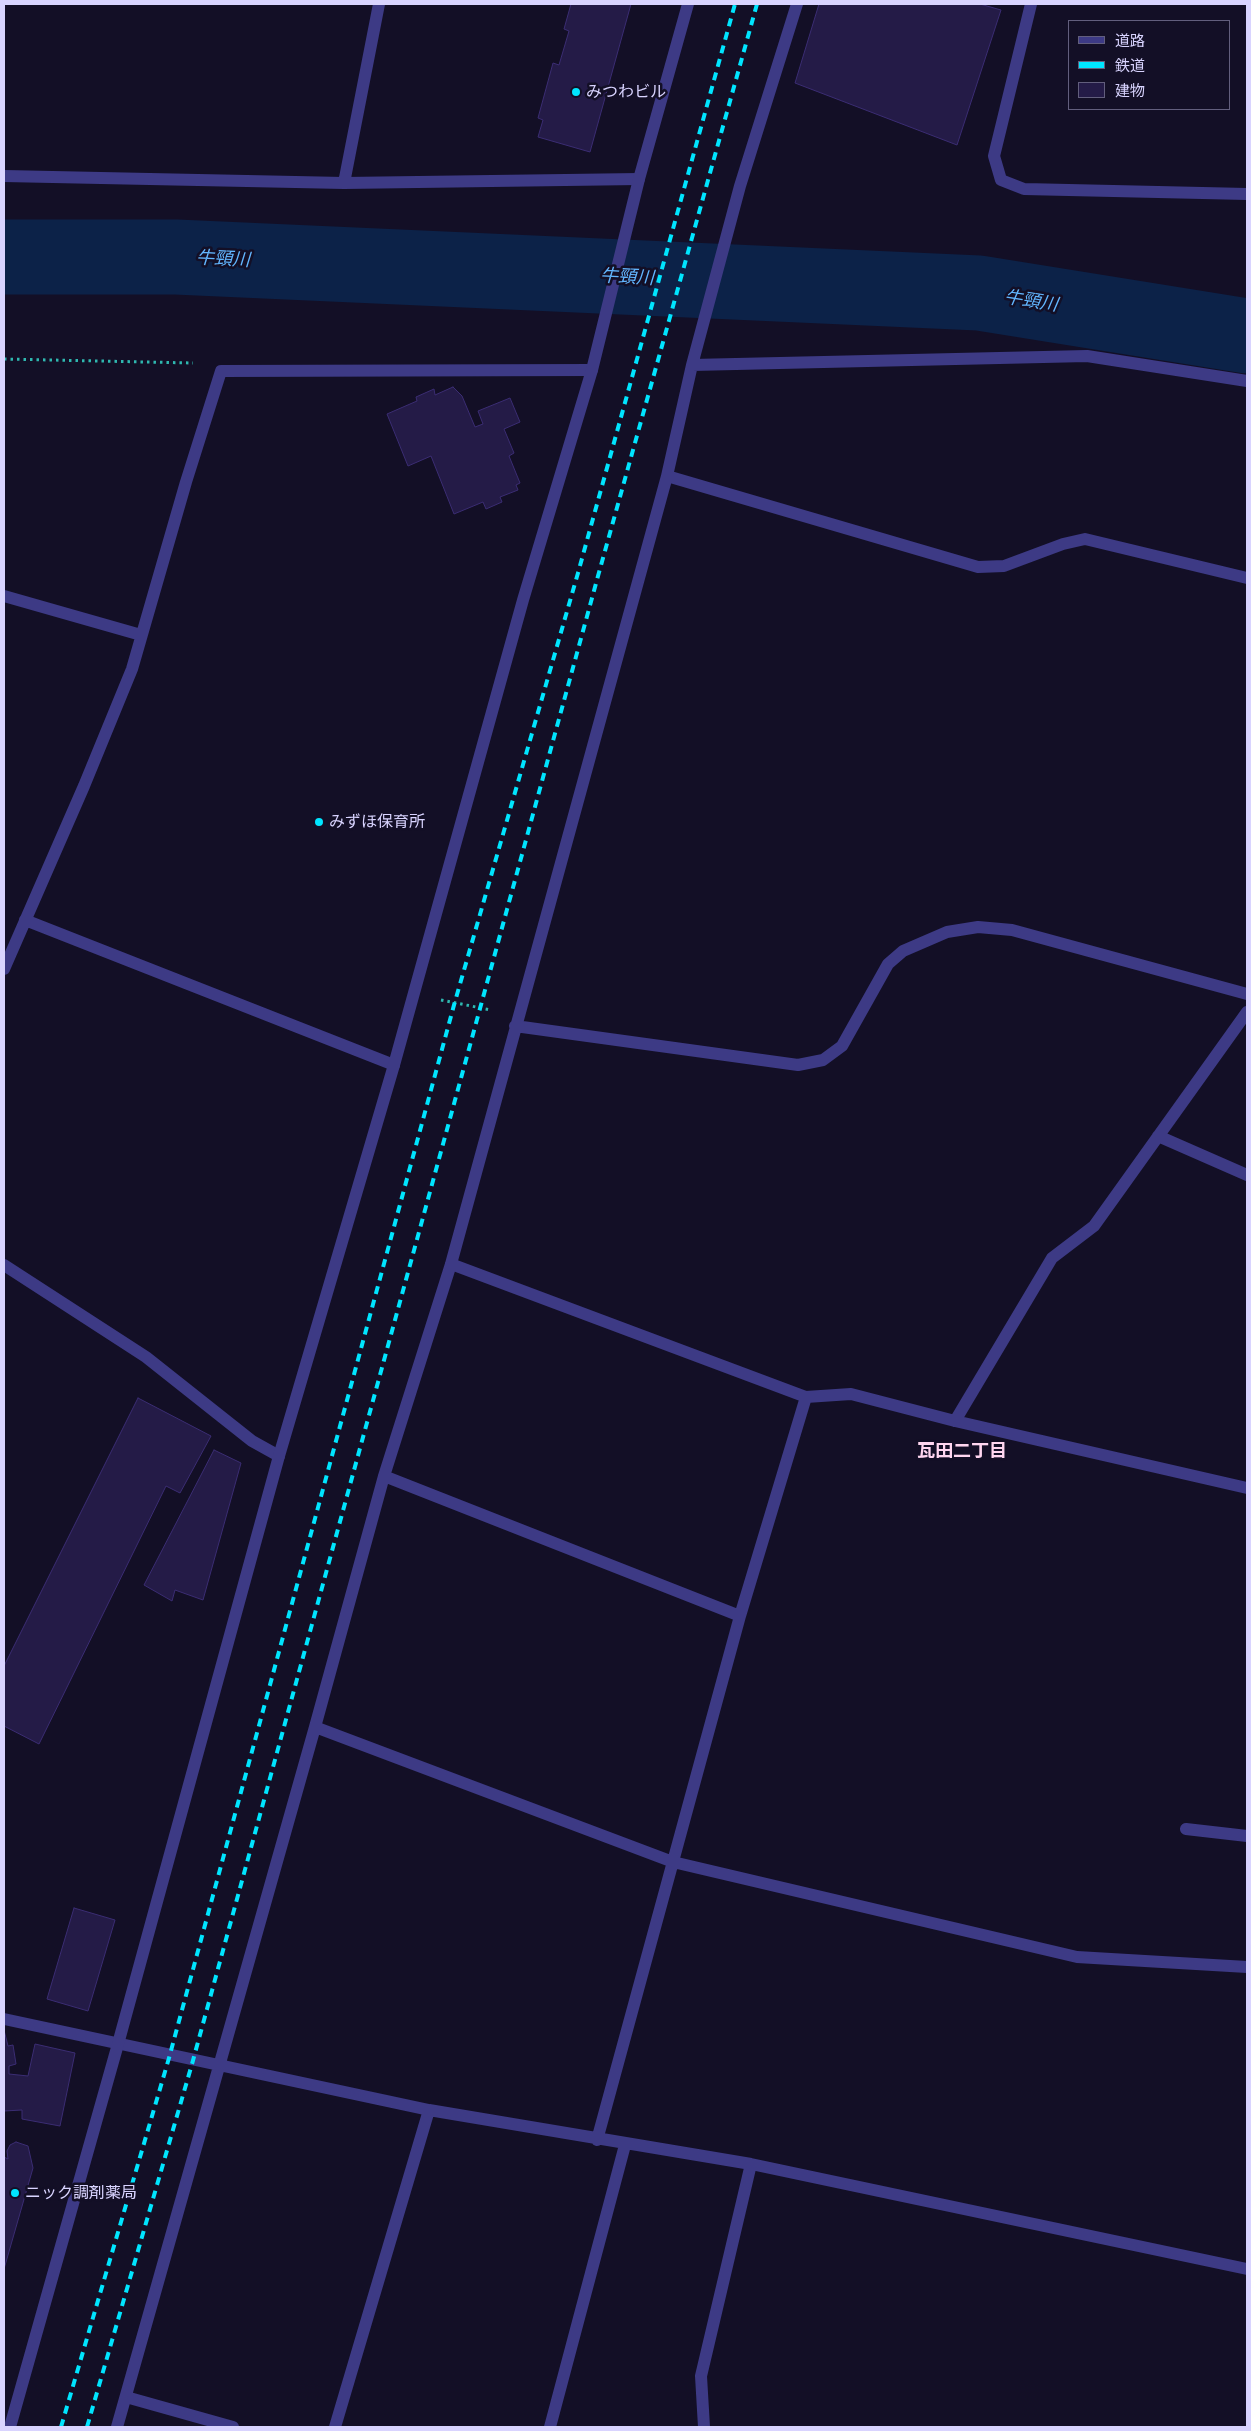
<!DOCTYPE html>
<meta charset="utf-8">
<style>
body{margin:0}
#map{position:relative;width:1251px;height:2431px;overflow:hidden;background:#130f26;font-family:"Public Sans","Noto Sans JP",sans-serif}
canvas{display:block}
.frame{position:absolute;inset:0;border:5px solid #d9d4ff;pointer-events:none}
.legend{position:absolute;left:1068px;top:20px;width:162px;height:90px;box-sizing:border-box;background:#130f26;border:1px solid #625e7d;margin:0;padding:6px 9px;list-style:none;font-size:15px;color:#d9d4ff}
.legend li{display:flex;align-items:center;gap:10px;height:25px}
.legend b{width:25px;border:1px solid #625e7d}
</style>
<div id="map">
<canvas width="1251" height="2431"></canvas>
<div class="frame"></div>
<ul class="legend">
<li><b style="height:6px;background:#3d3a85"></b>道路</li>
<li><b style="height:6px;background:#00e5ff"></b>鉄道</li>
<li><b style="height:14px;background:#241b47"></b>建物</li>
</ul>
</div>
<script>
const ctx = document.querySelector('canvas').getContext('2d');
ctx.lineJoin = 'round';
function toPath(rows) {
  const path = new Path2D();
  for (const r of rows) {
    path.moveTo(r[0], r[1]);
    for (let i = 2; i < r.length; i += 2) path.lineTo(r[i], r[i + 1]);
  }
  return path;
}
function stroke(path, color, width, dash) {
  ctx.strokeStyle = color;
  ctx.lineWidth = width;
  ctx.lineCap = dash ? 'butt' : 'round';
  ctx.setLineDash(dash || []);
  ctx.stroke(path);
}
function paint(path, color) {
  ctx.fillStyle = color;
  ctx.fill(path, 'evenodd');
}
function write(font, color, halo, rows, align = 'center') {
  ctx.font = font + ' "Public Sans","Noto Sans JP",sans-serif';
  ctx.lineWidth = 5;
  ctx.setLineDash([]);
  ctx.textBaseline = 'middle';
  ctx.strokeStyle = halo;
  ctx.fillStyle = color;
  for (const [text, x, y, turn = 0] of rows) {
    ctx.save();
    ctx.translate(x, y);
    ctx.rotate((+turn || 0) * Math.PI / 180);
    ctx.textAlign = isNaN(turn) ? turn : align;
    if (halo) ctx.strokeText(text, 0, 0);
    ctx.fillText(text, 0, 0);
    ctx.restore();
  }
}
stroke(toPath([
 [4,257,176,257,979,293,1247,336]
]), '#0c2248', 75);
const building = toPath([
 [571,4,631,4,590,152,538,137,543,120,538,118,553,63,559,65,569,31,564,29,571,4],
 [819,4,980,4,1001,10,957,145,795,83,819,4],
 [453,387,462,396,475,427,483,424,478,411,510,398,520,422,504,429,514,453,509,456,520,483,516,485,518,490,500,497,502,502,486,509,483,502,454,514,431,456,408,466,387,414,417,401,416,397,434,389,435,395,453,387],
 [138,1398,211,1436,180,1493,166,1486,39,1744,4,1726,4,1666,138,1398],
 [214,1450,241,1463,203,1600,175,1590,172,1601,144,1585,214,1450],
 [74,1908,115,1920,88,2011,47,1999,74,1908],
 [4,2030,8,2046,13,2045,16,2064,9,2066,9,2074,28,2076,35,2044,75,2053,60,2126,22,2119,22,2110,4,2111,4,2030],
 [16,2142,28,2146,33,2168,4,2269,4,2157,8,2159,7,2151,10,2145,16,2142]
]);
paint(building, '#241b47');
stroke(building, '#3b2d73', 1);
stroke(toPath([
 [4,359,193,363],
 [441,1000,491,1010]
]), '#2fb8b0', 3, [2.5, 4]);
stroke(toPath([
 [1031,4,994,156,1001,180,1024,189,1247,194],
 [4,176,344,183,639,179],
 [344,183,379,4],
 [692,365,1087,356,1247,381],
 [667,476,978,567,1004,566,1063,544,1085,539,1247,578],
 [4,596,141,635],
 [25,920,394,1065],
 [4,969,84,786,132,669,186,482,221,371,592,370],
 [515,1026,798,1065,823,1060,842,1046,888,964,903,951,947,932,978,927,1012,930,1247,994],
 [1158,1136,1247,1175],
 [451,1264,806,1397,851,1394,955,1421,1247,1488],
 [4,1265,146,1357,252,1441,279,1456],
 [955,1421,1052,1258,1094,1226,1247,1012],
 [384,1476,740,1616],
 [315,1727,673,1862,1077,1957,1247,1967],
 [1186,1829,1247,1836],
 [4,2019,429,2110,751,2164,1247,2269],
 [597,2140,740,1616,806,1397],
 [126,2397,233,2427],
 [117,2427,315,1727,384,1476,451,1264,667,476,692,365,740,186,797,4],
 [335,2427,429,2110],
 [550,2427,625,2145],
 [704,2427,701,2376,751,2164]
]), '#3d3a85', 12);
stroke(toPath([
 [10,2427,118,2044,279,1456,394,1065,523,600,592,370,639,179,688,4]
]), '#3d3a85', 12);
stroke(toPath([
 [61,2427,169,2058,454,1005,578,573,735,4],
 [87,2427,192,2064,598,576,757,4]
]), '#00e5ff', 4, [8, 6]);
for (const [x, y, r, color] of [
 [576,92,5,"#00e5ff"],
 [319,822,5,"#00e5ff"],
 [15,2193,5,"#00e5ff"]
]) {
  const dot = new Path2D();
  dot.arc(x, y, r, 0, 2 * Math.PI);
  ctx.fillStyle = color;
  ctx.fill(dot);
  stroke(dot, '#130f26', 2);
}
write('16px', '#d9d4ff', '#130f26', [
 ["みつわビル",586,92],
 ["みずほ保育所",329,822],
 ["ニック調剤薬局",25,2193]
], 'left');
write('italic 18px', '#62b6ff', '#130f26', [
 ["牛頸川",223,259,3],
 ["牛頸川",627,277,3],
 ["牛頸川",1031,301,9]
]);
write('bold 18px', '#ffd6f0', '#130f26', [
 ["瓦田二丁目",962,1451]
]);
</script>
